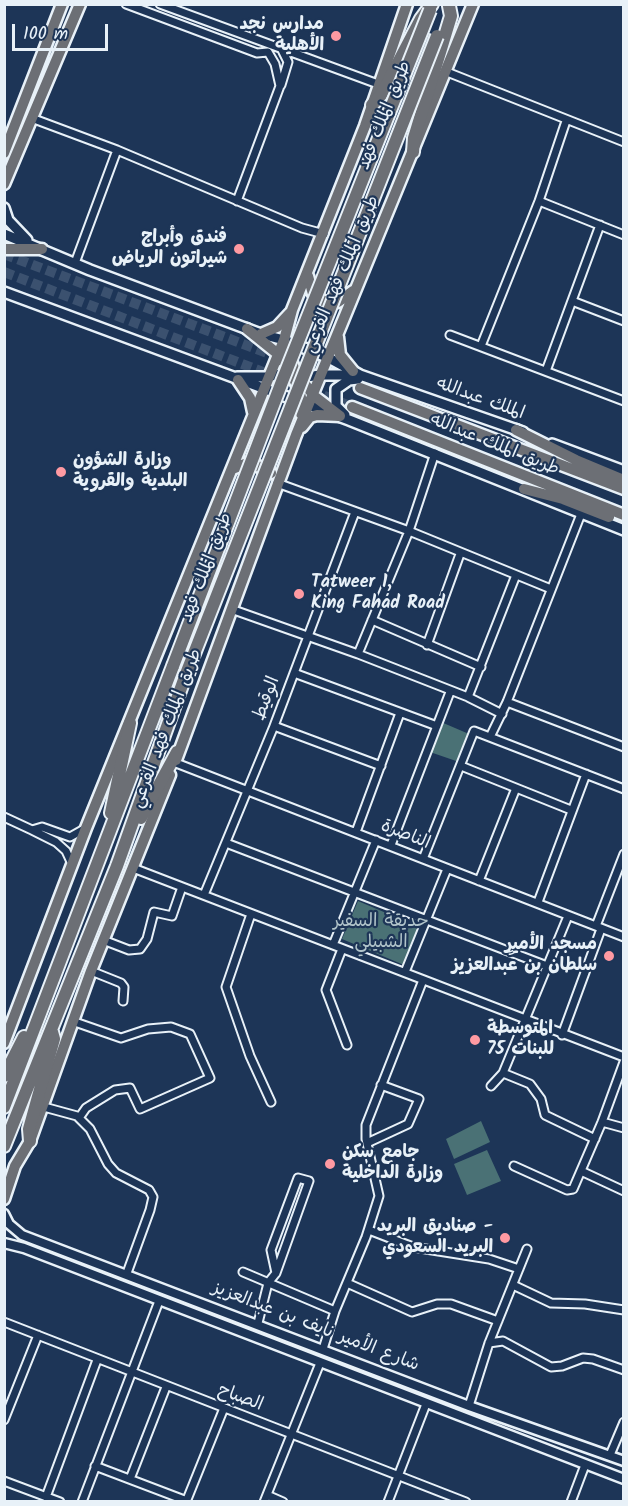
<!DOCTYPE html>
<meta charset="utf-8">
<style>
body{margin:0}
#map{position:relative;width:628px;height:1506px;overflow:hidden;background:#1d3557;font-family:Kalam,sans-serif}
canvas{display:block}
.frame{position:absolute;inset:0;border:6px solid #e8f1f8;pointer-events:none}
.scale{position:absolute;left:12px;top:24px;width:96px;height:27px;box-sizing:border-box;border:3px solid #e8f1f8;border-top:0;padding-left:8px;font-size:18px;line-height:21px;white-space:nowrap;color:#e8f1f8;-webkit-text-stroke:4px #1d3557;paint-order:stroke}
</style>
<div id="map">
<canvas width="628" height="1506"></canvas>
<div class="frame"></div>
<div class="scale">100 m</div>
</div>
<script>
const ctx = document.querySelector('canvas').getContext('2d');
ctx.lineJoin = 'round';
function paint(path, color) {
  ctx.fillStyle = color;
  ctx.fill(path, 'evenodd');
}
function toPath(rows) {
  const path = new Path2D();
  for (const r of rows) {
    path.moveTo(r[0], r[1]);
    for (let i = 2; i < r.length; i += 2) path.lineTo(r[i], r[i + 1]);
  }
  return path;
}
function stroke(path, color, width, dash) {
  ctx.strokeStyle = color;
  ctx.lineWidth = width;
  ctx.lineCap = dash ? 'butt' : 'round';
  ctx.setLineDash(dash || []);
  ctx.stroke(path);
}
function write(font, color, halo, rows, align = 'center') {
  ctx.font = font + ' Kalam,"Playpen Sans Arabic",sans-serif';
  ctx.lineWidth = 4.5;
  ctx.setLineDash([]);
  ctx.textBaseline = 'middle';
  ctx.strokeStyle = halo;
  ctx.fillStyle = color;
  for (const [text, x, y, turn = 0] of rows) {
    ctx.save();
    ctx.translate(x, y);
    ctx.rotate((+turn || 0) * Math.PI / 180);
    ctx.textAlign = isNaN(turn) ? turn : align;
    if (halo) ctx.strokeText(text, 0, 0);
    ctx.fillText(text, 0, 0);
    ctx.restore();
  }
}
paint(toPath([
 [441,722,469,734,459,762,430,752],
 [358,901,419,927,404,965,342,939],
 [481,1121,490,1142,454,1159,446,1139],
 [487,1150,501,1181,467,1195,454,1164]
]), '#4a7175');
stroke(toPath([
 [4,254,360,388],
 [4,272,276,377],
 [310,390,352,407]
]), '#3b516f', 10, [10, 5]);
const minor = toPath([
 [126,4,257,53,268,52,275,64,280,86,237,201],
 [160,4,378,84],
 [447,72,624,142],
 [281,85,288,62,281,48],
 [34,119,117,150,302,228,324,234],
 [539,201,624,235],
 [75,263,117,150],
 [572,301,624,321],
 [450,335,624,401],
 [481,346,539,201,566,121],
 [546,371,600,225],
 [277,483,409,531,551,589],
 [231,609,358,654,468,697,502,714],
 [372,620,481,667],
 [427,645,460,554],
 [358,654,409,531,435,453],
 [294,673,437,726],
 [468,697,516,575],
 [507,702,624,747],
 [274,726,381,766],
 [490,737,507,702,581,514],
 [176,763,624,937],
 [461,766,571,810],
 [4,817,32,830,42,827,70,837,86,828],
 [32,830,56,842,66,851,72,864],
 [356,832,400,713],
 [226,843,547,966],
 [391,845,450,692],
 [423,859,474,731,624,789],
 [133,868,624,1057],
 [479,881,516,788],
 [204,895,274,726,355,512],
 [538,902,586,774],
 [251,914,226,987,250,1056,271,1102],
 [596,926,624,854],
 [103,940,129,950,140,949,147,939,154,912,172,916,182,887],
 [333,945,376,840],
 [342,949,326,990,347,1045],
 [91,971,121,983,124,987,123,1001],
 [405,972,447,869],
 [72,1021,121,1038,148,1029,171,1027,190,1034,210,1078,140,1109,130,1088,115,1090,86,1108,79,1118],
 [562,1035,601,929],
 [503,1073,530,1084,541,1099,545,1115,595,1139],
 [491,1086,503,1073,568,916],
 [44,1107,77,1116,90,1129,108,1164,116,1173,149,1190,153,1197,150,1210,127,1273],
 [602,1122,624,1128],
 [367,1143,408,1124,419,1099,381,1085],
 [514,1166,567,1190,573,1189,602,1122,624,1062],
 [581,1171,624,1191],
 [369,1230,413,1247,489,1259,519,1269],
 [243,1272,335,1311],
 [347,1283,412,1312,437,1304,451,1304,498,1321],
 [513,1285,551,1303,585,1304,624,1310],
 [4,1322,466,1502],
 [258,1323,268,1283,276,1273,309,1181,298,1178,271,1250,276,1273],
 [489,1343,503,1341,551,1367,562,1366,583,1358,593,1359,624,1370],
 [323,1349,335,1311,366,1237,379,1196,366,1139,366,1125,423,980],
 [469,1406,489,1343,527,1249],
 [4,1420,38,1335],
 [610,1455,624,1422],
 [95,1466,187,1501],
 [130,1479,166,1387],
 [4,1481,60,1502],
 [267,1495,283,1502],
 [46,1497,97,1360],
 [82,1502,159,1301],
 [186,1502,224,1408],
 [264,1502,320,1363],
 [388,1502,426,1404],
 [571,1502,585,1465]
]);
const tertiary = toPath([
 [4,1214,9,1224,22,1235,469,1406,624,1461],
 [4,1243,24,1248,624,1479]
]);
const secondary = toPath([
 [4,208,8,220,27,240],
 [4,234,90,270,261,334,284,340,327,357,360,375,523,432],
 [4,292,349,420,624,530],
 [237,377,268,377,288,372],
 [300,378,320,375,358,375],
 [345,415,336,406,336,389,349,380,358,379],
 [552,444,624,471]
]);
const primary = toPath([
 [4,153,62,4],
 [4,184,80,4],
 [4,249,42,249],
 [308,276,313,294,325,302,338,302,353,291],
 [247,329,278,354,289,370,299,389,303,406,301,414],
 [261,334,277,327,290,313],
 [338,337,340,355,353,371],
 [284,340,295,371,314,396,340,416],
 [238,380,250,398,253,412],
 [302,427,310,417,317,415,340,416],
 [232,469,250,462,271,473],
 [176,760,296,435,473,4],
 [4,1043,86,828,284,340,292,310,365,126,407,4],
 [4,1199,15,1166,30,1141,91,971,170,775]
]);
const trunk = toPath([
 [360,388,624,489],
 [352,407,624,515],
 [516,430,576,460,624,480],
 [524,489,563,499,609,517]
]);
const motorway = toPath([
 [372,105,381,95,421,19,432,4],
 [413,152,414,138,451,16,449,6],
 [111,813,130,723],
 [141,818,177,752],
 [4,1076,24,1037],
 [4,1107,173,666],
 [30,1141,29,1129,54,1039,52,1032],
 [4,1146,117,866,186,674]
]);
stroke(minor, '#e8f1f8', 11);
stroke(tertiary, '#e8f1f8', 13);
stroke(secondary, '#e8f1f8', 14);
stroke(primary, '#e8f1f8', 15);
stroke(trunk, '#e8f1f8', 15);
stroke(motorway, '#e8f1f8', 16);
stroke(minor, '#1d3557', 7);
stroke(tertiary, '#1d3557', 8);
stroke(secondary, '#1d3557', 9);
stroke(primary, '#6c6f75', 10);
stroke(trunk, '#6c6f75', 10);
stroke(motorway, '#6c6f75', 12);
const motorwayBridge = toPath([
 [173,666,283,379,430,10],
 [186,674,437,36]
]);
stroke(motorwayBridge, '#e8f1f8', 16, []);
stroke(motorwayBridge, '#6c6f75', 12);
for (const [x, y, r, color] of [
 [336,36,6,"#ff9aa2"],
 [239,249,6,"#ff9aa2"],
 [61,472,6,"#ff9aa2"],
 [299,594,6,"#ff9aa2"],
 [609,956,6,"#ff9aa2"],
 [475,1040,6,"#ff9aa2"],
 [330,1164,6,"#ff9aa2"],
 [505,1238,6,"#ff9aa2"]
]) {
  const dot = new Path2D();
  dot.arc(x, y, r, 0, 2 * Math.PI);
  ctx.fillStyle = color;
  ctx.fill(dot);
  stroke(dot, '#1d3557', 2);
}
write('bold 18px', '#e8f1f8', '#1d3557', [
 ["مدارس نجد",324,26],
 ["الأهلية",324,47],
 ["فندق وأبراج",227,239],
 ["شيراتون الرياض",227,260],
 ["وزارة الشؤون",73,462,"left"],
 ["البلدية والقروية",73,483,"left"],
 ["Tatweer 1,",311,584,"left"],
 ["King Fahad Road",311,605,"left"],
 ["ٍمسجد الأمير",597,946],
 ["سلطان بن عبدالعزيز",597,967],
 ["المتوسطة",487,1030,"left"],
 ["75 للبنات",487,1051,"left"],
 ["جامع سكن",342,1154,"left"],
 ["وزارة الداخلية",342,1175,"left"],
 ["صناديق البريد -",493,1228],
 ["البريد السعودي",493,1249]
], 'right');
write('18px', '#e8f1f8', '#1d3557', [
 ["طريق الملك فهد",386,116,-68],
 ["طريق الملك فهد الفرعي",343,275,-67],
 ["الملك عبدالله",480,400,20],
 ["طريق الملك عبدالله",494,446,22],
 ["طريق الملك فهد",208,568,-69],
 ["الوقيط",268,699,-69],
 ["طريق الملك فهد الفرعي",168,729,-69],
 ["الناصرة",405,836,22],
 ["شارع الأمير نايف بن عبدالعزيز",315,1328,21],
 ["الصباح",240,1399,21]
]);
write('18px', '#b1c4ca', '#1d3557', [
 ["حديقة السفير",381,923],
 ["الشبيلي",381,944]
]);
</script>
